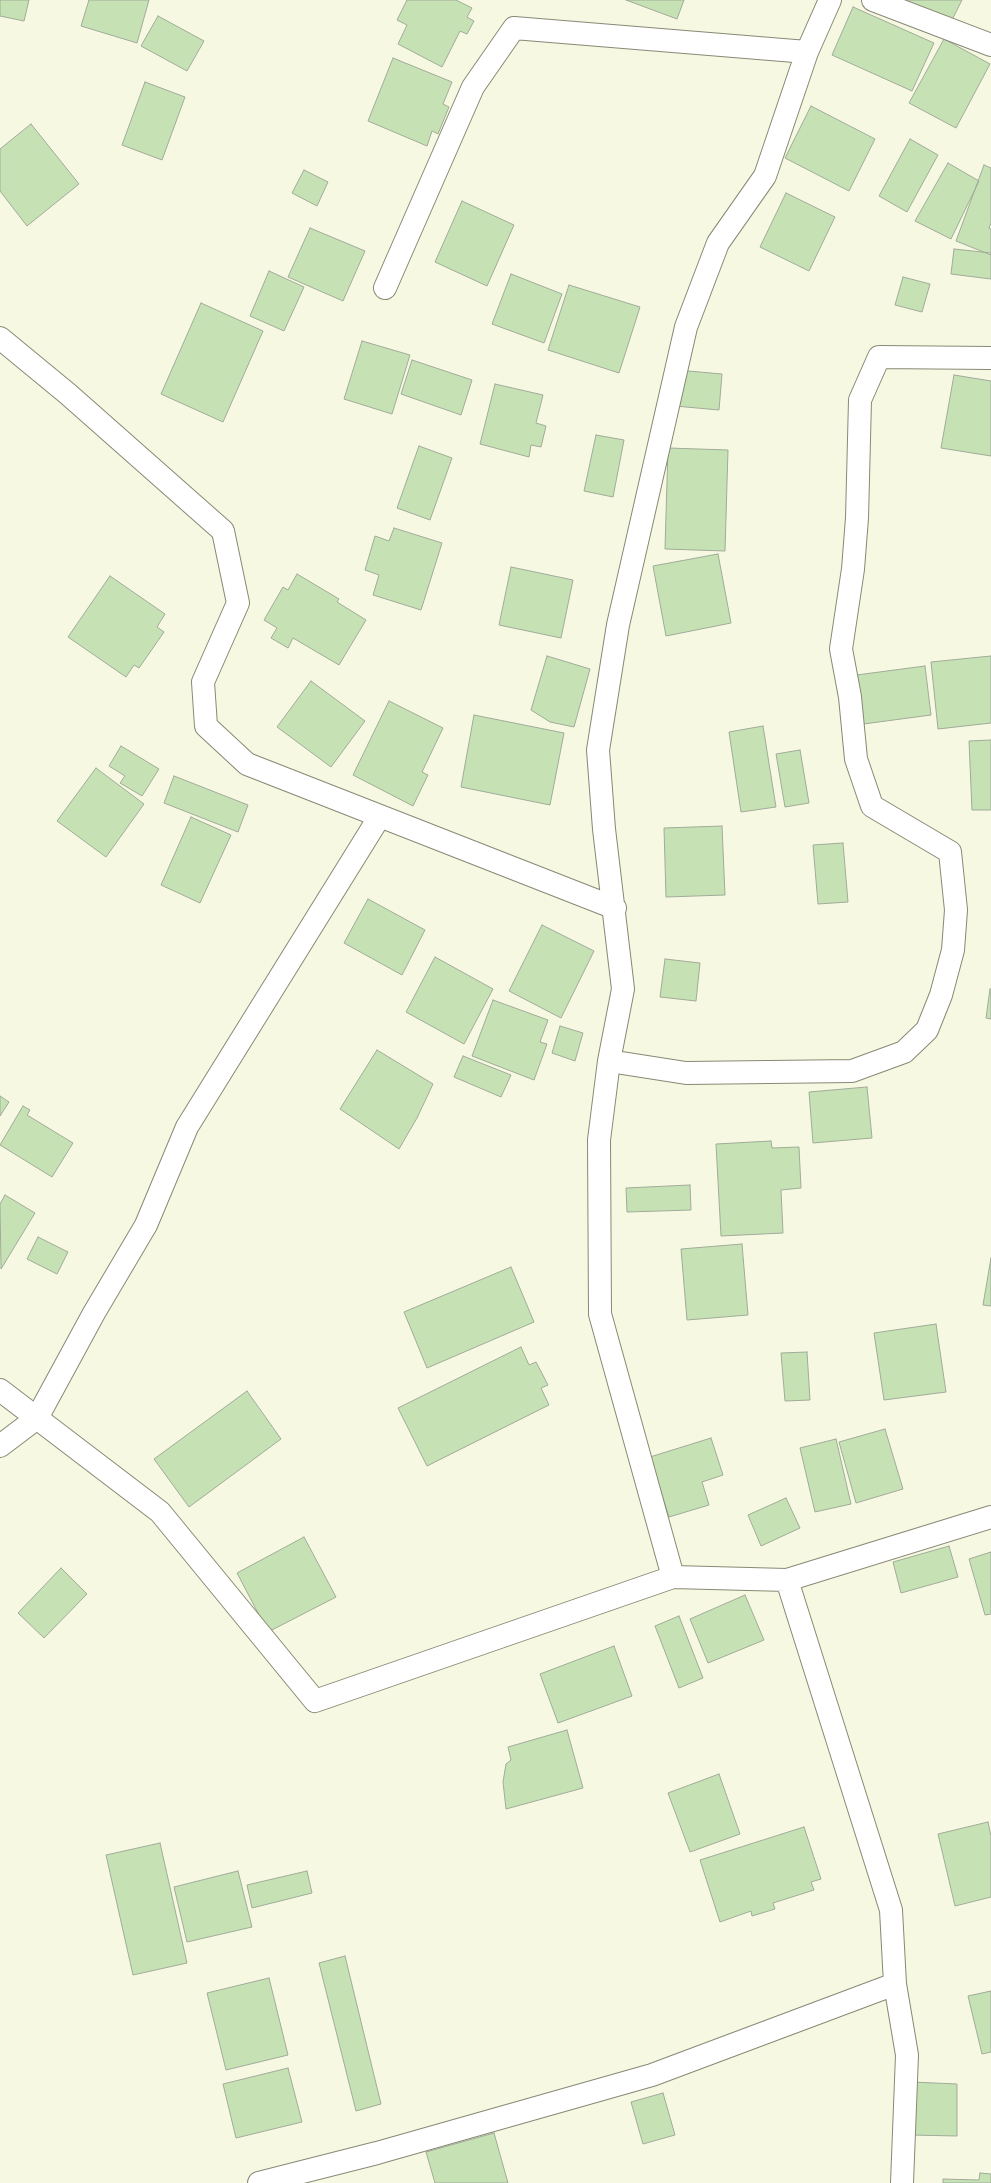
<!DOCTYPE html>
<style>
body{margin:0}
canvas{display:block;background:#f7f8e2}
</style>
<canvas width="991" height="2183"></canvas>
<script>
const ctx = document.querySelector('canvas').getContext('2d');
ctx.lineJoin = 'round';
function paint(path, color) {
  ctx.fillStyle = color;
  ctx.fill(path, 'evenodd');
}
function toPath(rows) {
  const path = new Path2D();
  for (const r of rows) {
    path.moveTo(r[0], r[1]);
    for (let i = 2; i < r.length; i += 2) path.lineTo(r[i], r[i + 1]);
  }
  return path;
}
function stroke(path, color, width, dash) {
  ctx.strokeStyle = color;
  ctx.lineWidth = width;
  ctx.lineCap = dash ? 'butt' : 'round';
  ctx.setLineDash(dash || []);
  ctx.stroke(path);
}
const building = toPath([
 [0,0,29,0,24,21,0,16,0,0],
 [89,0,149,0,137,43,81,26,89,0],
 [407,0,456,0,472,8,467,17,474,21,467,34,460,31,442,67,398,44,407,25,397,20,407,0],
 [626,0,684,0,677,19,626,0],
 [905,0,962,0,950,24,904,2,905,0],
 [853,7,934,43,912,91,832,55,853,7],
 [158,16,204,41,187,71,141,46,158,16],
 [944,39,990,64,956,128,909,103,944,39],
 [393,58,452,82,443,104,449,107,438,134,432,131,427,146,368,121,393,58],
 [145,82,185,97,162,160,122,145,145,82],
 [811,106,875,139,849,191,785,158,811,106],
 [31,124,79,184,27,226,0,191,0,149,31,124],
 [910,139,938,155,907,212,879,196,910,139],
 [948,163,979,181,951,239,915,221,948,163],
 [984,165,991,168,991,223,989,228,991,229,991,255,956,241,984,165],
 [304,170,328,182,317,206,292,193,304,170],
 [786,193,835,217,809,271,760,247,786,193],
 [462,201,514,225,487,286,435,262,462,201],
 [310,228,365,251,343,301,288,277,310,228],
 [954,249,991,253,991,279,951,274,954,249],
 [269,271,304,287,284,331,250,316,269,271],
 [511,274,562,294,544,343,492,324,511,274],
 [903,277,930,284,922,312,895,305,903,277],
 [569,285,640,307,619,373,548,350,569,285],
 [201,303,263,331,223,422,161,394,201,303],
 [362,341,410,355,392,414,344,399,362,341],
 [412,360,472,380,461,415,401,394,412,360],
 [677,370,722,374,719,410,675,406,677,370],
 [954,375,991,381,991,456,941,448,954,375],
 [495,384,543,395,536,423,546,426,541,447,531,445,529,457,480,444,495,384],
 [596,435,624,440,613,497,584,491,596,435],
 [419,446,452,458,430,520,397,508,419,446],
 [668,448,728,450,725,551,665,549,668,448],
 [394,528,442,543,421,610,373,595,379,575,365,570,375,536,389,541,394,528],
 [718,554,731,623,666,636,653,566,718,554],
 [511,567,573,580,561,638,499,625,511,567],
 [297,574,339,599,337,602,366,620,339,665,293,638,288,648,271,638,277,628,264,620,283,587,288,590,297,574],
 [110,576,165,614,157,627,164,632,139,668,134,665,126,677,68,637,110,576],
 [547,656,590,669,574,727,550,722,531,710,547,656],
 [991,656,991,723,938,729,931,662,991,656],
 [925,666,931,715,856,725,849,676,925,666],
 [311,681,365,721,331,767,277,727,311,681],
 [389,701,443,728,422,772,428,775,413,806,353,775,389,701],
 [474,715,564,733,550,805,461,787,474,715],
 [763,726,776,807,741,812,729,732,763,726],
 [991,740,991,810,972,810,969,741,991,740],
 [121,746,159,769,142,796,120,783,125,776,109,766,121,746],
 [800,750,809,803,785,807,776,754,800,750],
 [96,768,144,804,106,857,57,821,96,768],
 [174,776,248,805,238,832,164,803,174,776],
 [191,817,231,835,200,903,161,885,191,817],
 [722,826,725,895,666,897,664,828,722,826],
 [843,843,848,902,818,904,813,845,843,843],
 [368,899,425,930,402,975,344,943,368,899],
 [542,925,594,951,561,1018,509,991,542,925],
 [435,957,493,989,464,1044,406,1012,435,957],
 [665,959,700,963,696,1001,660,997,665,959],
 [990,989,991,989,991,1019,986,1018,990,989],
 [493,1000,548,1020,540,1042,547,1044,534,1080,472,1056,493,1000],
 [560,1026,583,1033,575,1061,552,1053,560,1026],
 [377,1050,433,1084,417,1118,399,1149,340,1109,377,1050],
 [463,1056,511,1075,501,1097,454,1077,463,1056],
 [867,1087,872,1138,813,1143,809,1092,867,1087],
 [0,1096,9,1102,0,1116,0,1096],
 [23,1106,30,1110,27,1115,73,1143,52,1177,0,1145,23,1106],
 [771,1141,772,1148,799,1147,801,1188,781,1190,783,1233,721,1236,716,1144,771,1141],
 [690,1185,691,1210,627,1212,626,1188,690,1185],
 [5,1195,35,1213,1,1269,0,1204,5,1195],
 [38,1237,68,1252,57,1274,27,1259,38,1237],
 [742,1244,748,1315,687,1320,681,1249,742,1244],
 [991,1258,991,1306,983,1305,991,1258],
 [511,1267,534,1322,427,1368,404,1312,511,1267],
 [936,1324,946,1392,884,1400,874,1333,936,1324],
 [521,1347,529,1365,536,1362,548,1385,541,1388,549,1405,427,1466,398,1408,521,1347],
 [807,1352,810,1400,785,1401,781,1353,807,1352],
 [247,1391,281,1439,189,1507,154,1459,247,1391],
 [885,1429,903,1489,856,1503,839,1442,885,1429],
 [711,1438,723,1475,702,1482,709,1505,669,1517,650,1457,711,1438],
 [836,1439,851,1504,815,1512,800,1448,836,1439],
 [786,1498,800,1528,761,1546,748,1515,786,1498],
 [304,1537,336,1597,268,1632,237,1573,304,1537],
 [949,1546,958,1577,901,1593,893,1562,949,1546],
 [991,1552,991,1614,985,1615,969,1559,991,1552],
 [61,1568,87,1594,44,1638,18,1613,61,1568],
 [745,1595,764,1640,708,1663,690,1619,745,1595],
 [679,1616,703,1678,679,1688,655,1626,679,1616],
 [614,1646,632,1696,558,1723,540,1674,614,1646],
 [567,1730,583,1788,506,1809,503,1782,506,1764,511,1760,508,1747,567,1730],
 [719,1774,740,1834,690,1852,668,1793,719,1774],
 [988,1822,991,1836,991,1897,955,1906,938,1834,988,1822],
 [804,1827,821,1879,811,1882,814,1890,773,1903,775,1909,752,1916,751,1911,720,1922,700,1860,804,1827],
 [160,1843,187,1963,133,1975,106,1855,160,1843],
 [238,1871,252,1927,187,1942,174,1887,238,1871],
 [307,1871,312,1893,252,1908,247,1885,307,1871],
 [345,1956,381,2104,356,2111,319,1963,345,1956],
 [269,1978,288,2055,226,2070,207,1993,269,1978],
 [991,1991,991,2052,982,2054,968,1996,991,1991],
 [288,2068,302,2122,236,2138,223,2084,288,2068],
 [912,2082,957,2084,957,2136,911,2135,912,2082],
 [663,2093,675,2135,643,2144,631,2102,663,2093],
 [494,2133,508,2183,435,2183,426,2152,494,2133],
 [980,2173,991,2174,991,2183,943,2183,943,2179,979,2180,980,2173]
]);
paint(building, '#c6e2b5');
stroke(building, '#a0ab99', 1);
const minor = toPath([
 [873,0,991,45],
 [385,288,473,87,514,28,807,52],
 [0,338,68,394,223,531,238,603,203,682,206,726,247,764,615,908],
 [609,1061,686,1073,852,1071,904,1052,927,1030,941,995,953,950,956,910,950,852,872,806,856,759,850,697,841,649,853,569,857,518,860,400,879,357,991,358],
 [0,1390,160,1512,315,1701,673,1577,787,1580,991,1517],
 [0,1446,37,1418,94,1313,146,1225,187,1127,380,816],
 [673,1577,600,1314,599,1140,609,1061,623,989,604,829,598,750,618,625,686,327,718,243,765,176,807,52,830,0],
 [787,1580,891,1910,895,1984,907,2055,902,2183],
 [259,2183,377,2153,652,2075,895,1984]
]);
stroke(minor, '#888975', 24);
stroke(minor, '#fff', 22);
</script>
